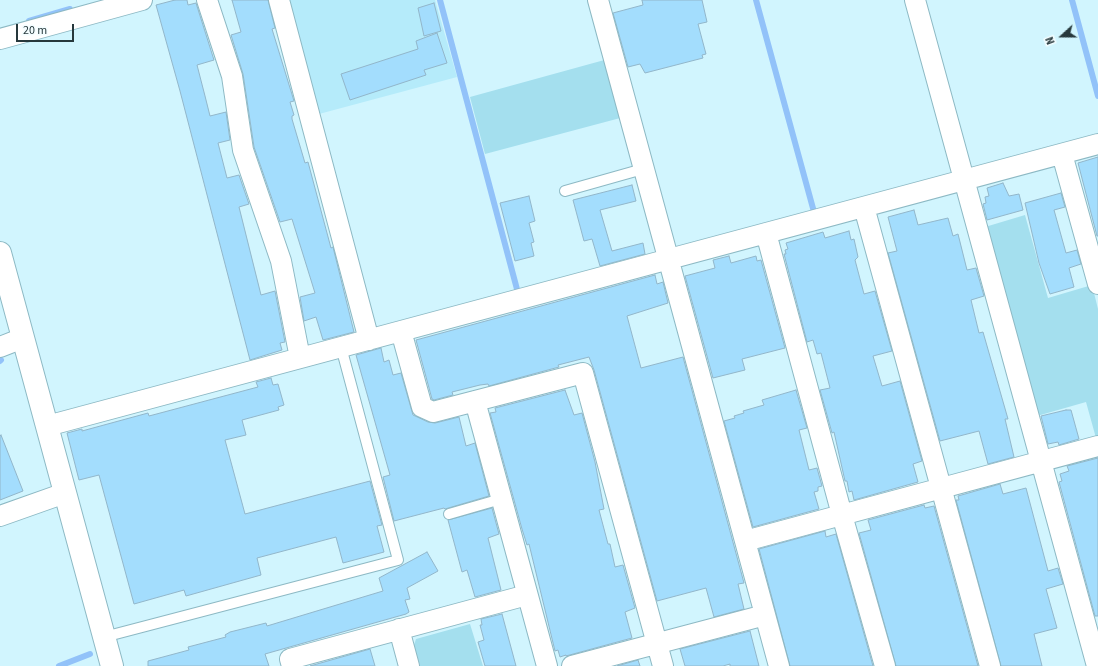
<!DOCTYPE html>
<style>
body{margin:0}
#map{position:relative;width:1098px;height:666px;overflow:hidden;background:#d1f5fe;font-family:"Source Sans 3",sans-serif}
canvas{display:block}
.north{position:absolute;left:1042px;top:16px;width:40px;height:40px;-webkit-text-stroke:3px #f4fdff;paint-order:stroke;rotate:249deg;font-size:11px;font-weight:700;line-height:16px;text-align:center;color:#26383c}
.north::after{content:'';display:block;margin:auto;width:14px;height:18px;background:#26383c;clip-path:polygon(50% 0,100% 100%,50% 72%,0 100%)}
.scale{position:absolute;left:16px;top:24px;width:58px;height:18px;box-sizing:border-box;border:2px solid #26383c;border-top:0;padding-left:5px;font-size:12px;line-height:14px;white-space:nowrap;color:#26383c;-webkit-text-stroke:3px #f4fdff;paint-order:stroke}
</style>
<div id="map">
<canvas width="1098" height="666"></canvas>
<div class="north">N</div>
<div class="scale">20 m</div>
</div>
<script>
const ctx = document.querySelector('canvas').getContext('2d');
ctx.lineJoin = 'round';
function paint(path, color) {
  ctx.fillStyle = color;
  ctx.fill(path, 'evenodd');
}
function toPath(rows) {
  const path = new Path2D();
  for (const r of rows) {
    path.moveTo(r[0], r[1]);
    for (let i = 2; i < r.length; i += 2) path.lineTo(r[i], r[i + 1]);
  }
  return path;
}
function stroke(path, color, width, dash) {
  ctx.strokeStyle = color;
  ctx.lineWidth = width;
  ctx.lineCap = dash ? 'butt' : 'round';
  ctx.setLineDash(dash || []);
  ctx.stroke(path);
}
paint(toPath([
 [289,0,435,0,457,77,319,114]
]), '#b5ebfa');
paint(toPath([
 [608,59,624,117,485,154,470,97],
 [1025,215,1048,298,1092,285,1098,309,1098,437,1096,438,1086,402,1037,416,985,227],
 [470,624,483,666,420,666,414,645,416,639]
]), '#a4dfee');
stroke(toPath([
 [440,0,518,293],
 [756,0,814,212],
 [1072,0,1098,96],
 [29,21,70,9],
 [0,361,1,360],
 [59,666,90,654]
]), '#92c2f9', 6);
const building = toPath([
 [175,0,187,0,188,5,196,3,214,60,197,65,205,96,210,116,226,112,230,140,218,143,227,178,239,175,249,204,239,207,261,295,275,291,285,342,280,343,282,350,250,360,180,91,156,5,175,0],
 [232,0,268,0,275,28,272,29,294,101,290,102,294,115,292,116,292,119,305,163,308,162,331,248,333,247,354,332,323,340,316,317,304,321,300,297,315,293,292,219,280,222,254,147,243,74,231,35,241,32,232,0],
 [642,0,702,0,707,22,698,24,706,54,702,55,703,58,645,73,640,64,628,67,613,13,643,5,642,0],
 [434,3,441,31,424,36,418,8,434,3],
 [437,33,447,63,424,70,426,75,350,100,341,74,418,49,416,41,437,33],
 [1098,157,1098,236,1097,236,1078,163,1098,157],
 [1003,183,1009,196,1019,194,1023,210,987,220,983,204,986,203,985,197,989,196,987,188,1003,183],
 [632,185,636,201,600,210,612,251,643,243,645,254,600,266,592,239,584,241,573,200,632,185],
 [1061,193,1065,207,1054,210,1066,253,1077,250,1081,264,1069,268,1074,287,1050,294,1039,263,1025,203,1061,193],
 [529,196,535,221,529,223,534,242,531,243,534,256,515,261,500,203,529,196],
 [914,210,918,225,948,218,953,236,958,234,967,270,976,268,984,296,971,300,979,333,983,332,1008,419,1005,419,1014,457,988,464,979,431,940,441,888,253,897,251,888,217,914,210],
 [849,231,851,240,854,239,858,257,855,260,864,294,875,291,892,351,873,356,882,386,900,381,922,461,913,464,918,482,854,500,852,491,849,492,847,481,845,481,834,432,832,433,820,390,830,388,821,353,817,354,813,340,807,342,784,254,786,254,785,250,788,249,786,243,823,232,825,238,849,231],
 [729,256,731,263,756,256,757,261,761,260,785,348,742,359,745,370,713,378,685,276,715,268,713,260,729,256],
 [655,275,657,284,663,282,668,303,627,316,641,368,683,357,744,583,738,584,744,609,714,617,706,588,657,601,594,370,589,357,558,365,559,367,489,386,488,384,480,385,452,392,453,395,434,400,432,399,416,340,655,275],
 [381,348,384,362,389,360,393,375,401,373,413,415,428,422,435,423,459,417,466,446,475,443,489,496,445,509,444,508,394,521,383,477,390,475,356,355,381,348],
 [271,378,273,385,278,384,284,405,278,407,279,410,242,420,246,435,225,440,245,514,370,481,382,525,377,526,384,552,343,563,336,537,257,558,261,575,186,596,184,590,134,604,99,475,79,480,67,433,82,429,82,431,148,413,149,416,258,387,256,382,271,378],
 [565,390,574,415,582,413,595,462,604,509,599,510,608,544,610,544,615,567,623,565,635,608,625,612,632,638,566,656,566,655,560,657,558,650,555,651,529,544,527,545,522,529,490,413,496,412,495,408,565,390],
 [796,390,807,428,799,430,809,470,817,468,822,486,818,487,818,491,814,492,819,509,753,527,724,421,735,418,734,416,744,413,743,411,764,405,762,400,796,390],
 [1066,410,1071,410,1079,439,1059,445,1058,442,1048,444,1041,416,1066,410],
 [1,435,23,491,0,500,0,436,1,435],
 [1098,458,1098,616,1095,616,1059,482,1062,481,1060,474,1069,471,1067,466,1098,458],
 [1000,484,1003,494,1026,488,1048,571,1058,568,1063,584,1046,589,1057,628,1034,634,1042,666,1001,666,956,500,959,500,958,496,1000,484],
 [924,505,925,508,934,506,978,666,896,666,859,533,871,530,868,520,924,505],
 [492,508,499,534,488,538,501,590,475,597,467,570,462,572,448,520,492,508],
 [825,531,826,537,836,534,873,666,790,666,759,549,825,531],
 [427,552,438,571,407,588,410,599,405,600,409,612,406,614,265,654,269,666,148,666,148,661,189,650,188,647,226,637,225,635,230,632,266,623,267,626,383,591,379,578,427,552],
 [502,614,516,666,485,666,478,642,484,640,480,625,482,625,481,619,502,614],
 [750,631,759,666,730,666,730,664,723,666,685,666,680,649,750,631],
 [370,649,375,666,310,666,370,649],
 [638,660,640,666,617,666,638,660]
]);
paint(building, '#a3ddfd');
stroke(building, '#92b6ca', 1);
const service = toPath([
 [565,191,643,169],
 [449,514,501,499],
 [104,637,398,560,341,347]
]);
const minor = toPath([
 [207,0,232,76,243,150,281,261,300,358],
 [279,0,369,340],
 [598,0,779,666],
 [915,0,1097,666],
 [0,39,142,0],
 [1062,154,1098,284],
 [864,207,990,666],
 [766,233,842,515,885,666],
 [401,331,422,407,433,412,583,373,663,666],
 [0,347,23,338],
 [475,401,547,666],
 [47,426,1098,144],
 [0,516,65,493],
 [745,541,1098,446],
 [399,629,409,666],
 [292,666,290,659,527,595],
 [572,666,765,615]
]);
const tertiary = toPath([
 [0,253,112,666]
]);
stroke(service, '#8db9c4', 12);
stroke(minor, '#8db9c4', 22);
stroke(tertiary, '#8db9c4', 24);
stroke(service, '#fff', 10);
stroke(minor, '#fff', 20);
stroke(tertiary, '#fff', 22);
</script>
